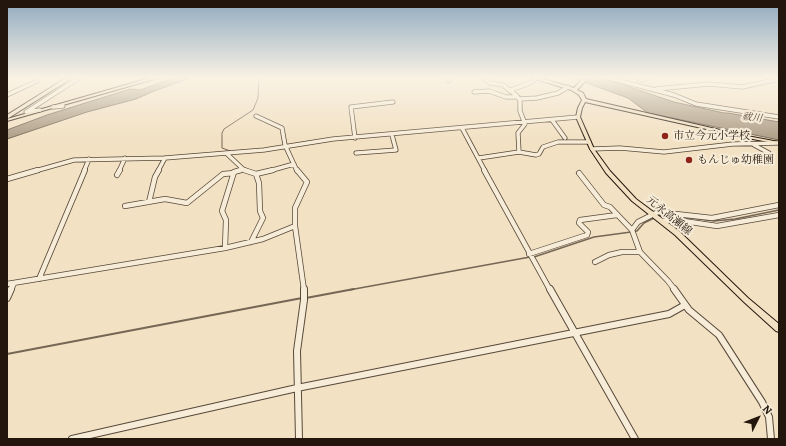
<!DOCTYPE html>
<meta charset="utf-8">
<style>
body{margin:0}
#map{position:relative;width:786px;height:446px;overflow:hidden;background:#f2e1c3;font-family:Alegreya,serif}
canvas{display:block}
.frame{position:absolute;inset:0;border:8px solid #23160c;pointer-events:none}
.north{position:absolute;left:738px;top:398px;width:40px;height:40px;-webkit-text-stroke:3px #f7ecd8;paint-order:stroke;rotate:48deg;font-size:11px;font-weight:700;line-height:16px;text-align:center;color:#23160c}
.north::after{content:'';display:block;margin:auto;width:14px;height:18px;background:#23160c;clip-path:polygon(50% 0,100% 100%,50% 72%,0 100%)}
</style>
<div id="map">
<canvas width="786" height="446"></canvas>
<div class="frame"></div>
<div class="north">N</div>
</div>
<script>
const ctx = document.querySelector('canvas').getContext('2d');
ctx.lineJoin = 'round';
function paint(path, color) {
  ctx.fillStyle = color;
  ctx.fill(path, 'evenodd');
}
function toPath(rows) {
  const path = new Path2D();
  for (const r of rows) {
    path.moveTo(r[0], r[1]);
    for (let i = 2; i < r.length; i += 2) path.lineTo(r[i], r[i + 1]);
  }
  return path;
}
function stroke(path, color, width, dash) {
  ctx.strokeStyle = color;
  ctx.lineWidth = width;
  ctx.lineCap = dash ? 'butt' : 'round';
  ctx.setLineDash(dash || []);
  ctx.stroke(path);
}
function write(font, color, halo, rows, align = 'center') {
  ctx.font = font + ' Alegreya,"Noto Serif JP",serif';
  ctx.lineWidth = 4;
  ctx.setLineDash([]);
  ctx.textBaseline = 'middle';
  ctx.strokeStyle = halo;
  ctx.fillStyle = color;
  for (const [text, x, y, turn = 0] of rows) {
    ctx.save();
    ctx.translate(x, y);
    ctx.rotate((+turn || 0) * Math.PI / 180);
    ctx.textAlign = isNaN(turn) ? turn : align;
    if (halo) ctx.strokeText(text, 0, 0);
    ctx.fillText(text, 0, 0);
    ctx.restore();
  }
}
const water = toPath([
 [173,78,190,78,154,91,136,99,87,112,7,139,7,130,47,115,130,89,140,90,173,78],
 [573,78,603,78,674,102,724,113,728,113,779,122,779,140,648,113,628,98,573,78]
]);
paint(water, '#ac9c85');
stroke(water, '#756655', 1);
stroke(toPath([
 [233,152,222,148,222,133,224,129,253,110,258,98,259,78]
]), '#756655', 1);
stroke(toPath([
 [685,217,714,221,735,219,779,210],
 [635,231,637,231,644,223,654,218,662,215,673,216],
 [534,257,594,237,631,232],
 [349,290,530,257]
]), '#756655', 1.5);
stroke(toPath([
 [306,298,354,289],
 [7,354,302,298]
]), '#756655', 2);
const minorFar2 = toPath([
 [609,78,674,95,696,104,779,117],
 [637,78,642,80,647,78],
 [448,81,450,78],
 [656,89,709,84,742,87,779,79],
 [511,90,532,82,535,79],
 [474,92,489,91,506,97,518,97],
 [7,95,37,81],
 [520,99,537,98,558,93,568,87],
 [53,107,63,106],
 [40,110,26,112,79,78],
 [256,116,282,128,285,145,297,171],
 [552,120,565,138],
 [462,128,485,171],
 [355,138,351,107,393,102],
 [754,145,769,153,755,161],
 [592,149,620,148,664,152,733,144,779,143],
 [519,152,536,155,539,154,543,147,558,142,589,142],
 [226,153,243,169,238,171],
 [356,153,396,150,392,135],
 [479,158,519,152,518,133,525,124,520,111,520,101,517,96,503,85,490,83,483,78],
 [243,169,247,171],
 [35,171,74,160,165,158,264,150,333,139,578,117],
 [84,171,89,159],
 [119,171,125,158],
 [158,171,165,158],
 [269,171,294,164]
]);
const minorFar1 = toPath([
 [244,170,256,174,273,170],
 [297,170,307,182,295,208,295,226,304,290],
 [484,170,550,290],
 [579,173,604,205,610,207,632,230],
 [117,175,120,170],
 [7,179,38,170],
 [149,202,155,177,159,170],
 [125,206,165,199,187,203,223,174,234,173],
 [662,221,677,220,717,226,779,215],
 [251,242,263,218,260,211,259,183,256,174],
 [225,248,226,220,222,211,234,172,241,170],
 [529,254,587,235,588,232,579,223,580,220,617,215],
 [595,262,609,255,622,252,640,252],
 [39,279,85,170],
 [7,284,225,248,263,239,295,226],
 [11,290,14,283],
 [675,290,668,281,640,252,632,230,638,222,658,212,712,218,779,205]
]);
const minor = toPath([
 [550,289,635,439],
 [674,289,689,310,719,335,762,402,769,417,771,439],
 [7,298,11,289],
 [72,439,297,388,669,314,685,305],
 [299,439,297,351,304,300,304,289]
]);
const major = toPath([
 [150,78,158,78,7,121,7,119,150,78],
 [532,78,540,78,574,88,583,78,588,78,577,90,583,93,586,99,742,135,779,142,779,144,742,137,585,102,582,108,580,117,594,149,610,171,636,199,679,231,748,298,779,324,779,332,776,331,744,302,675,235,632,201,606,173,590,149,576,117,578,108,582,100,579,95,571,90,532,78]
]);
const highway = toPath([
 [66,78,72,78,7,119,7,115,66,78]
]);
stroke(minorFar2, '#57493a', 5);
stroke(minorFar1, '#57493a', 6);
stroke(minor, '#57493a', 8);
stroke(major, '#23160c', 2);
stroke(highway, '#23160c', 2);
stroke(minorFar2, '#f7ecd8', 3.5);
stroke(minorFar1, '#f7ecd8', 4.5);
stroke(minor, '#f7ecd8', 6);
paint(major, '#f2e1c3');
paint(highway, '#f2e1c3');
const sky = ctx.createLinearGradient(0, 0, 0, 141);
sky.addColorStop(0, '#90aac0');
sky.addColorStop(0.55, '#f9f2e4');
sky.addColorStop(1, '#f9f2e400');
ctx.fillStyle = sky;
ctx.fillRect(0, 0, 786, 141);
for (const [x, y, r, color] of [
 [665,136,4,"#8f2418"],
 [689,160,4,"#8f2418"]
]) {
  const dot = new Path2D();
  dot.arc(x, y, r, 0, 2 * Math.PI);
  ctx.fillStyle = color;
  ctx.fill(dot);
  stroke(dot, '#f7ecd8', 1.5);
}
write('italic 10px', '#5a4c3c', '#f7ecd8', [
 ["祓川",752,118,7]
]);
write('11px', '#23160c', '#f7ecd8', [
 ["市立今元小学校",673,136],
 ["もんじゅ幼稚園",697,160]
], 'left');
write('11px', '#23160c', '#f7ecd8', [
 ["元永高瀬線",669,216,39]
]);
</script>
